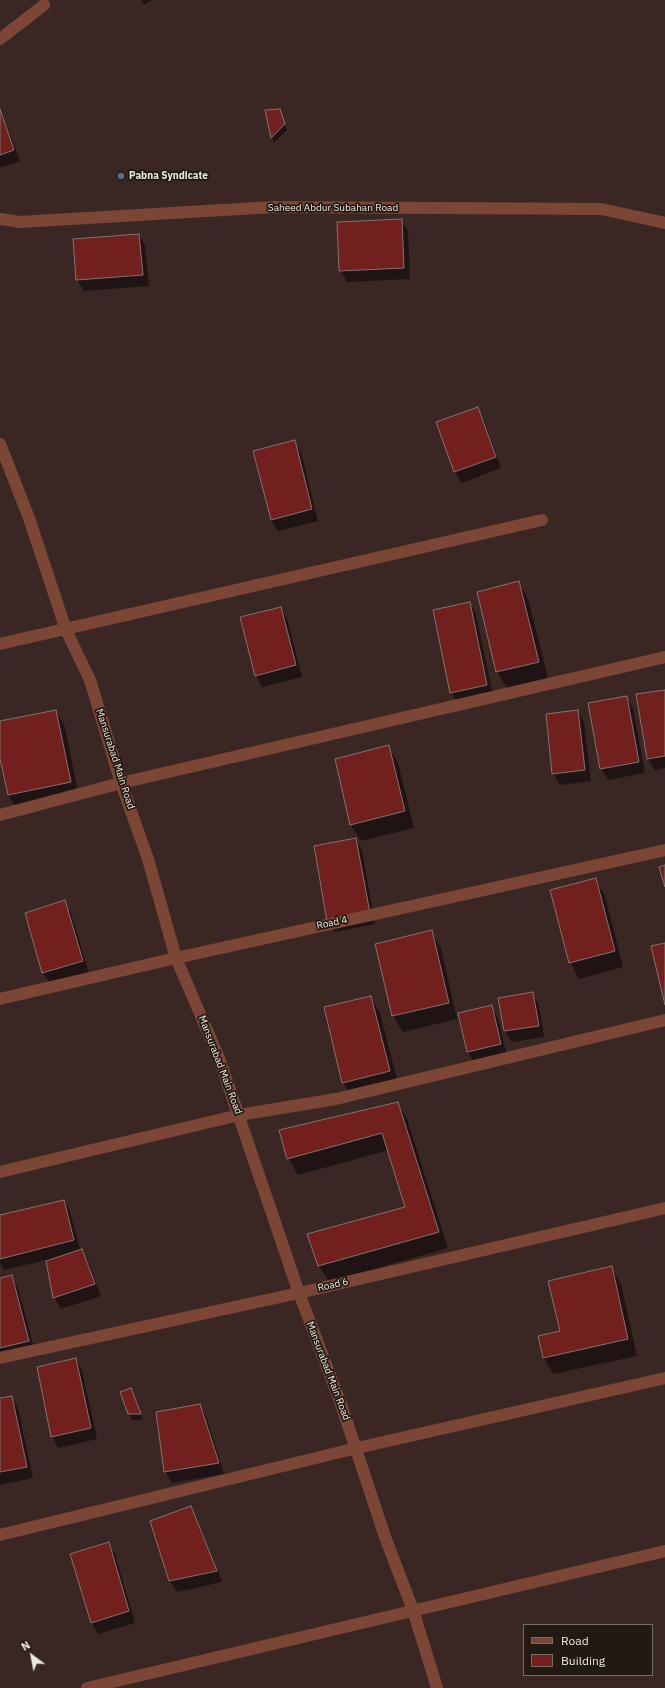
<!DOCTYPE html>
<style>
body{margin:0}
#map{position:relative;width:665px;height:1688px;overflow:hidden;background:#2c241b;font-family:"IBM Plex Sans",sans-serif}
canvas{display:block}
.legend{position:absolute;left:523px;top:1624px;width:130px;height:52px;box-sizing:border-box;background:#221a12;border:1px solid #746c65;margin:0;padding:5px 7px;list-style:none;font-size:12px;color:#eee8e2}
.legend li{display:flex;align-items:center;gap:8px;height:20px}
.legend b{width:20px;border:1px solid #746c65}
.north{position:absolute;left:12px;top:1636px;width:40px;height:40px;-webkit-text-stroke:3px #221a12;paint-order:stroke;rotate:328deg;font-size:11px;font-weight:700;line-height:16px;text-align:center;color:#eee8e2}
.north::after{content:'';display:block;margin:auto;width:14px;height:18px;background:#eee8e2;clip-path:polygon(50% 0,100% 100%,50% 72%,0 100%)}
</style>
<div id="map">
<canvas width="665" height="1688"></canvas>
<ul class="legend">
<li><b style="height:5px;background:#7c4636"></b>Road</li>
<li><b style="height:11px;background:#71201e"></b>Building</li>
</ul>
<div class="north">N</div>
</div>
<script>
const ctx = document.querySelector('canvas').getContext('2d');
ctx.lineJoin = 'round';
function paint(path, color) {
  ctx.fillStyle = color;
  ctx.fill(path, 'evenodd');
}
function toPath(rows) {
  const path = new Path2D();
  for (const r of rows) {
    path.moveTo(r[0], r[1]);
    for (let i = 2; i < r.length; i += 2) path.lineTo(r[i], r[i + 1]);
  }
  return path;
}
function stroke(path, color, width, dash) {
  ctx.strokeStyle = color;
  ctx.lineWidth = width;
  ctx.lineCap = dash ? 'butt' : 'round';
  ctx.setLineDash(dash || []);
  ctx.stroke(path);
}
function write(font, color, halo, rows, align = 'center') {
  ctx.font = font + ' "IBM Plex Sans",sans-serif';
  ctx.lineWidth = 3.5;
  ctx.setLineDash([]);
  ctx.textBaseline = 'middle';
  ctx.strokeStyle = halo;
  ctx.fillStyle = color;
  for (const [text, x, y, turn = 0] of rows) {
    ctx.save();
    ctx.translate(x, y);
    ctx.rotate((+turn || 0) * Math.PI / 180);
    ctx.textAlign = isNaN(turn) ? turn : align;
    if (halo) ctx.strokeText(text, 0, 0);
    ctx.fillText(text, 0, 0);
    ctx.restore();
  }
}
paint(toPath([
 [0,0,665,0,665,1688,0,1688],
 [524,1625,652,1625,652,1675,524,1675]
]), '#3a2724');
paint(toPath([
 [141,0,152,0,144,5],
 [0,108,20,161,0,168],
 [279,110,287,130,274,143,272,138,266,111],
 [401,220,408,231,410,279,347,282,340,270],
 [139,235,145,246,149,286,84,291,77,280,74,240],
 [477,408,484,420,501,468,462,483,455,472,437,423],
 [294,441,301,452,318,521,278,531,271,520,254,452],
 [519,583,528,599,548,678,507,688,497,672,478,593],
 [470,603,476,614,493,696,458,704,451,692],
 [281,608,287,619,302,677,262,687,256,675],
 [665,691,665,768,655,770,648,759],
 [626,697,633,708,645,773,608,780,601,769],
 [56,711,65,727,79,798,18,811,8,795,0,754,0,722],
 [578,711,584,722,591,781,560,785,553,773],
 [389,747,398,763,414,828,361,841,351,825],
 [356,839,362,851,375,924,335,932,328,920],
 [595,880,605,896,623,967,579,979,570,962],
 [64,902,71,913,89,973,50,984,43,973,26,913],
 [431,932,441,948,457,1019,403,1032,393,1016],
 [532,993,539,1005,544,1037,512,1042,505,1031,500,999],
 [371,997,380,1013,399,1087,353,1099,343,1082],
 [491,1006,498,1018,507,1056,474,1063,468,1052],
 [398,1103,407,1119,448,1248,329,1282,319,1266,308,1235,406,1208,389,1150,298,1175,288,1158],
 [64,1201,70,1212,80,1250,82,1250,88,1261,101,1296,61,1309,54,1297,46,1260,4,1270,0,1263,0,1216],
 [612,1268,621,1284,637,1356,553,1374,544,1358,539,1337,561,1332],
 [12,1276,18,1288,35,1352,0,1361,0,1279],
 [76,1359,82,1371,97,1439,58,1448,52,1436],
 [131,1390,134,1395,143,1420,132,1420,129,1414],
 [12,1397,18,1408,33,1478,0,1485,0,1399],
 [199,1405,206,1416,224,1474,172,1483,165,1471],
 [190,1508,197,1519,222,1582,177,1592,170,1581],
 [108,1543,115,1554,135,1623,98,1634,92,1623]
]), '#0007');
const building = toPath([
 [0,109,14,150,0,155,0,109],
 [280,109,285,124,271,138,265,110,280,109],
 [402,219,404,268,339,271,337,222,402,219],
 [139,234,143,275,76,280,73,239,139,234],
 [478,407,496,457,454,472,436,422,478,407],
 [295,440,312,509,271,520,253,451,295,440],
 [519,581,539,662,496,672,477,592,519,581],
 [470,602,487,685,450,693,433,610,470,602],
 [281,607,296,665,255,676,240,617,281,607],
 [665,690,665,756,647,759,636,694,665,690],
 [627,696,639,762,600,769,588,703,627,696],
 [56,710,71,782,8,795,0,759,0,721,56,710],
 [578,710,585,770,552,774,546,714,578,710],
 [389,745,405,811,350,825,335,759,389,745],
 [356,838,370,913,327,921,314,846,356,838],
 [665,865,665,887,659,867,665,865],
 [596,878,615,951,569,963,550,890,596,878],
 [65,900,83,961,42,973,25,913,65,900],
 [432,930,449,1003,392,1016,375,944,432,930],
 [665,943,665,1005,651,946,665,943],
 [533,992,539,1026,504,1031,498,998,533,992],
 [371,996,390,1071,342,1083,324,1007,371,996],
 [492,1005,501,1044,467,1052,458,1013,492,1005],
 [398,1102,439,1232,318,1266,307,1234,405,1207,382,1133,287,1159,279,1130,398,1102],
 [64,1200,74,1240,0,1259,0,1215,64,1200],
 [82,1249,95,1284,53,1298,46,1261,82,1249],
 [612,1266,628,1339,543,1358,538,1336,560,1331,548,1281,612,1266],
 [12,1275,29,1341,0,1348,0,1278,12,1275],
 [76,1358,91,1428,51,1437,37,1367,76,1358],
 [131,1388,141,1414,128,1414,120,1392,131,1388],
 [12,1396,27,1467,0,1472,0,1398,12,1396],
 [200,1404,219,1463,164,1472,156,1412,200,1404],
 [191,1506,217,1571,169,1581,150,1521,191,1506],
 [109,1542,129,1611,91,1623,70,1554,109,1542]
]);
paint(building, '#71201e');
stroke(building, '#827371', 1);
stroke(toPath([
 [0,39,44,5],
 [0,219,20,222,274,207,601,209,665,223],
 [0,444,29,518,66,630,90,680,121,783,148,859,176,958,219,1058,299,1293,341,1404,385,1537,413,1610,437,1688],
 [0,644,542,520],
 [0,815,121,783,665,657],
 [0,999,176,958,665,850],
 [0,1172,239,1115,336,1099,665,1020],
 [0,1358,299,1293,665,1208],
 [0,1535,357,1448,665,1378],
 [87,1688,665,1551]
]), '#7c4636', 12);
for (const [x, y, r, color] of [
 [121,176,4,"#5c6f8a"]
]) {
  const dot = new Path2D();
  dot.arc(x, y, r, 0, 2 * Math.PI);
  ctx.fillStyle = color;
  ctx.fill(dot);
  stroke(dot, '#221a12', 1.5);
}
write('bold 10px', '#eee8e2', '#221a12', [
 ["Pabna Syndicate",129,176]
], 'left');
write('10px', '#eee8e2', '#221a12', [
 ["Saheed Abdur Subahan Road",333,208],
 ["Mansurabad Main Road",115,759,72],
 ["Road 4",332,923,-12],
 ["Mansurabad Main Road",220,1065,69],
 ["Road 6",333,1285,-13],
 ["Mansurabad Main Road",328,1371,69]
]);
</script>
